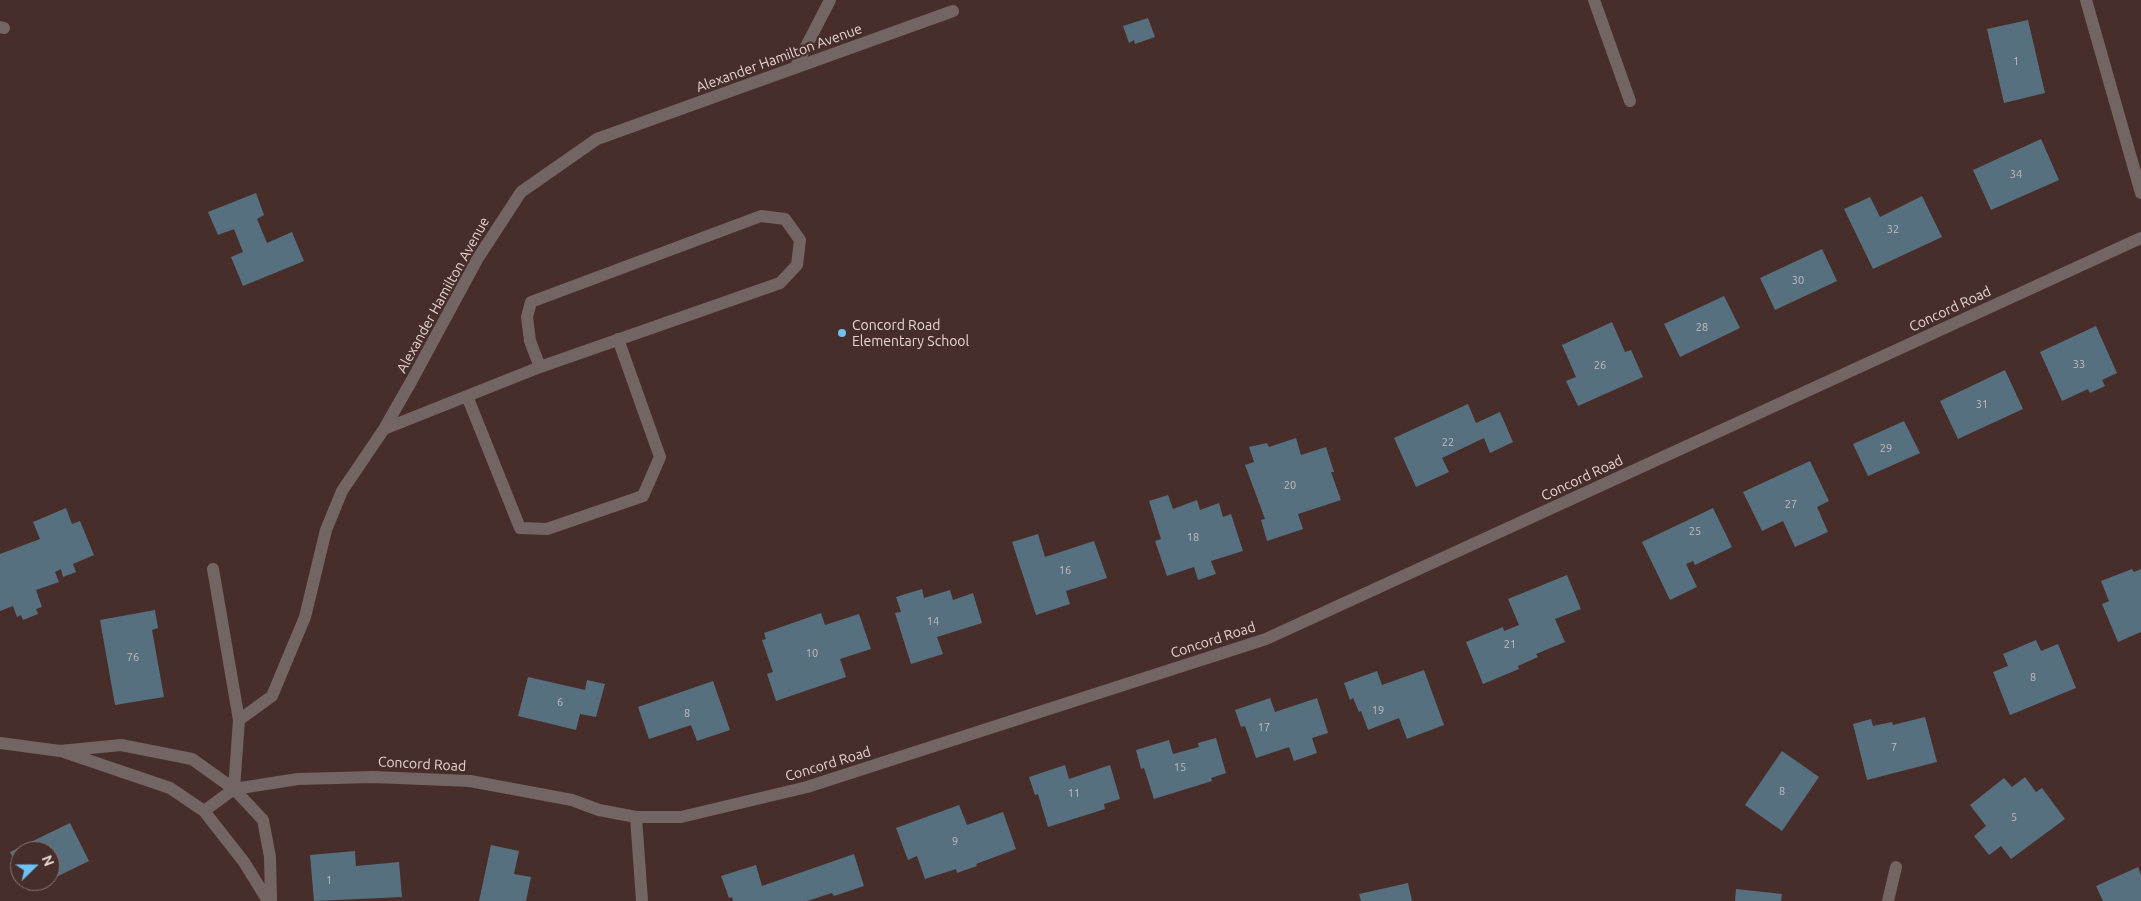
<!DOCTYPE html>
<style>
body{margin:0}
#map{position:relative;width:2141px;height:901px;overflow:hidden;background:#472e2b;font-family:Ubuntu,sans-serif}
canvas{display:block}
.north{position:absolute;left:10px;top:841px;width:50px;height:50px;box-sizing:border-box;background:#472e2b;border:1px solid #87716f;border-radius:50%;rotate:68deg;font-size:14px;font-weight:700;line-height:20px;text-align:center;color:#e7d6d4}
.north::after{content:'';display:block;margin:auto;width:18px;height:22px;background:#6bc3f2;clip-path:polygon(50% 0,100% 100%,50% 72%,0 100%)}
</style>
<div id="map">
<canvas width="2141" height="901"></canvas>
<div class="north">N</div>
</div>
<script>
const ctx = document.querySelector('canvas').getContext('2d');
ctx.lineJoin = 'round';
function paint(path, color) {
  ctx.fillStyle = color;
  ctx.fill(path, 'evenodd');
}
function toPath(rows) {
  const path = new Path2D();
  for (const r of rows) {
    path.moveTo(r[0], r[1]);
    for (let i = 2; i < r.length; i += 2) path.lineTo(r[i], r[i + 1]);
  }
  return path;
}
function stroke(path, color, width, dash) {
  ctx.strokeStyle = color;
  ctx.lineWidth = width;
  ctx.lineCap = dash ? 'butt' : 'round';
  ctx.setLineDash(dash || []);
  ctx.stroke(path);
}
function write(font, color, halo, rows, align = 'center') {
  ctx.font = font + ' Ubuntu,sans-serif';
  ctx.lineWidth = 4.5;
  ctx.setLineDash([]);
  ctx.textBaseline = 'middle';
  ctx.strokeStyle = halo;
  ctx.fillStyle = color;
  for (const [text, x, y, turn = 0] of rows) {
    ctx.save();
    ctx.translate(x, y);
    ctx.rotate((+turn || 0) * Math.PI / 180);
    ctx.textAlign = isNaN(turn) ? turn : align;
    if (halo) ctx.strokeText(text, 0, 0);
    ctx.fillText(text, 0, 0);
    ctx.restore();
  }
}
paint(toPath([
 [1148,18,1155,37,1135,44,1134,40,1129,43,1123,26],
 [2028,20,2045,93,2004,103,1987,29],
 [2041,139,2059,180,1991,210,1973,170],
 [256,193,264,215,257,219,267,243,292,232,304,261,243,286,231,257,243,252,234,229,218,235,208,212],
 [1922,196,1942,237,1873,269,1844,209,1870,197,1880,217],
 [1822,249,1837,281,1775,310,1760,278],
 [1724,296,1740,328,1680,357,1664,324],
 [1612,322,1625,352,1631,350,1643,377,1578,406,1566,381,1576,377,1562,345],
 [2096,326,2117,373,2102,380,2105,386,2090,393,2088,389,2062,401,2040,352],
 [2005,370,2023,409,1958,439,1940,401],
 [1468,404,1476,423,1500,412,1513,442,1490,453,1484,438,1442,458,1449,472,1416,487,1394,438],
 [1904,421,1920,453,1868,476,1853,444],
 [1296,438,1301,455,1326,447,1334,472,1331,472,1341,500,1298,514,1303,529,1267,541,1261,520,1265,519,1245,465,1254,462,1249,447,1267,443,1269,447],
 [1810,461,1829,501,1817,507,1828,532,1795,547,1783,521,1762,531,1743,492],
 [1168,495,1173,509,1197,500,1200,510,1219,503,1223,517,1231,514,1243,551,1211,561,1216,574,1198,580,1194,567,1167,576,1155,541,1161,539,1149,501],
 [66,508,72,524,80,521,94,555,73,564,76,572,63,577,61,569,55,572,59,582,36,590,42,607,36,609,38,614,23,620,21,615,17,617,13,606,0,611,0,554,40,539,33,522],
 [1713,508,1732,547,1695,565,1693,561,1686,564,1697,587,1670,600,1642,542],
 [1038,534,1045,557,1094,541,1107,578,1066,591,1070,604,1036,615,1012,542],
 [2132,569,2134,572,2141,569,2141,632,2118,642,2102,604,2109,601,2101,581],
 [1567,575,1581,609,1555,619,1565,642,1536,654,1538,657,1518,666,1519,669,1483,684,1466,642,1503,627,1504,631,1519,625,1508,599],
 [922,589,924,598,950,590,953,600,973,593,982,623,937,637,943,654,911,664,895,613,901,612,896,597],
 [155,610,158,628,152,630,164,697,115,705,100,620],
 [821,613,825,625,859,614,871,649,840,659,846,677,776,701,767,674,773,672,762,640,766,639,764,633],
 [2036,640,2041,651,2058,644,2076,688,2010,715,1993,672,2008,666,2003,654],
 [1424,670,1444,725,1407,739,1399,718,1368,730,1361,711,1359,712,1353,698,1350,700,1344,683,1377,671,1382,685],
 [528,677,585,690,587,680,605,684,596,717,580,714,576,730,518,716],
 [713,681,730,730,697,741,691,725,649,739,638,707],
 [1270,698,1275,712,1317,698,1328,733,1312,738,1317,753,1294,761,1289,747,1256,758,1245,726,1241,727,1235,710],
 [1925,717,1937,762,1867,780,1853,724,1871,719,1873,726,1892,722,1893,725],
 [1216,738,1226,773,1211,778,1212,781,1154,799,1144,768,1141,769,1136,750,1169,740,1173,754,1199,747,1198,743],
 [1782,751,1819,777,1782,831,1745,805],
 [1065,765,1069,779,1110,765,1120,799,1104,804,1105,809,1048,827,1038,794,1035,795,1029,777],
 [2025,777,2036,792,2042,788,2065,819,2011,859,2001,846,1989,855,1974,836,1986,826,1970,805,2004,778,2012,787],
 [959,805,967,825,1003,812,1016,849,976,864,977,866,957,873,956,869,925,879,917,856,908,860,896,828],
 [70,823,89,861,50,880,50,851,20,851,20,872,10,852],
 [491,845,519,851,514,874,531,877,526,901,479,901],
 [355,851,356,866,399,862,402,897,314,901,310,855],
 [854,854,864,886,834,896,832,893,807,901,733,901,732,897,729,898,721,876,756,865,762,886],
 [2138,867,2141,875,2141,901,2103,901,2096,886],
 [24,881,48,881,29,891],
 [1408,883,1412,901,1361,901,1359,894],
 [1736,889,1782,894,1781,901,1735,901]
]), '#57707f');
stroke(toPath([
 [1594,0,1630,101],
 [2086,0,2141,193],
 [0,27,4,28],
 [795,68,830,0],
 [467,396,520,528,547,529,643,496,660,457,618,339],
 [384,429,540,367,780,283,797,265,800,240,785,219,761,216,531,302,527,317,530,341,540,367],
 [239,720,272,696,305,617,326,530,342,491,384,429,412,380,478,258,521,192,597,139,953,11],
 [0,743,60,751,121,745,192,759,234,789,263,820,270,857,271,901],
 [64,752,170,788,204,811,244,862,268,901],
 [234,789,298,779,373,777,470,781,572,800,599,810,636,817,681,817,807,787,1266,639,2141,238],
 [204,811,234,789,239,720,213,569],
 [636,817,642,901],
 [1888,901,1896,867]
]), '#726563', 12);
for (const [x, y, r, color] of [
 [842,333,5,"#6bc3f2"]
]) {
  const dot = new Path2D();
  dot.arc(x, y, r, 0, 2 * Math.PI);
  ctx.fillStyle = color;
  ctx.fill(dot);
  stroke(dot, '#472e2b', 2);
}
write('11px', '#c3bcbf', null, [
 ["1",2016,61],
 ["34",2016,174],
 ["32",1893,229],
 ["30",1798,280],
 ["28",1702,327],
 ["33",2079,364],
 ["26",1600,365],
 ["31",1982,404],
 ["22",1448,442],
 ["29",1886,448],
 ["20",1290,485],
 ["27",1791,504],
 ["25",1695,531],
 ["18",1193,537],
 ["16",1065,570],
 ["14",933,621],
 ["21",1510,644],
 ["10",812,653],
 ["76",133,657],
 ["8",2033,677],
 ["6",560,702],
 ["19",1378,710],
 ["8",687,713],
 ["17",1264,727],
 ["7",1894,747],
 ["15",1180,767],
 ["8",1782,791],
 ["11",1074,793],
 ["5",2014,817],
 ["9",955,841],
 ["1",329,880]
]);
write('14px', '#e7d6d4', '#472e2b', [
 ["Alexander Hamilton Avenue",779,58,-20],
 ["Alexander Hamilton Avenue",443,295,-61],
 ["Concord Road",1950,309,-25],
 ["Concord Road",1582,478,-25],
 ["Concord Road",1213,640,-18],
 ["Concord Road",422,764,3],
 ["Concord Road",828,764,-17]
]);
write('14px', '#e7d6d4', '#472e2b', [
 ["Concord Road",852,325],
 ["Elementary School",852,341]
], 'left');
</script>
